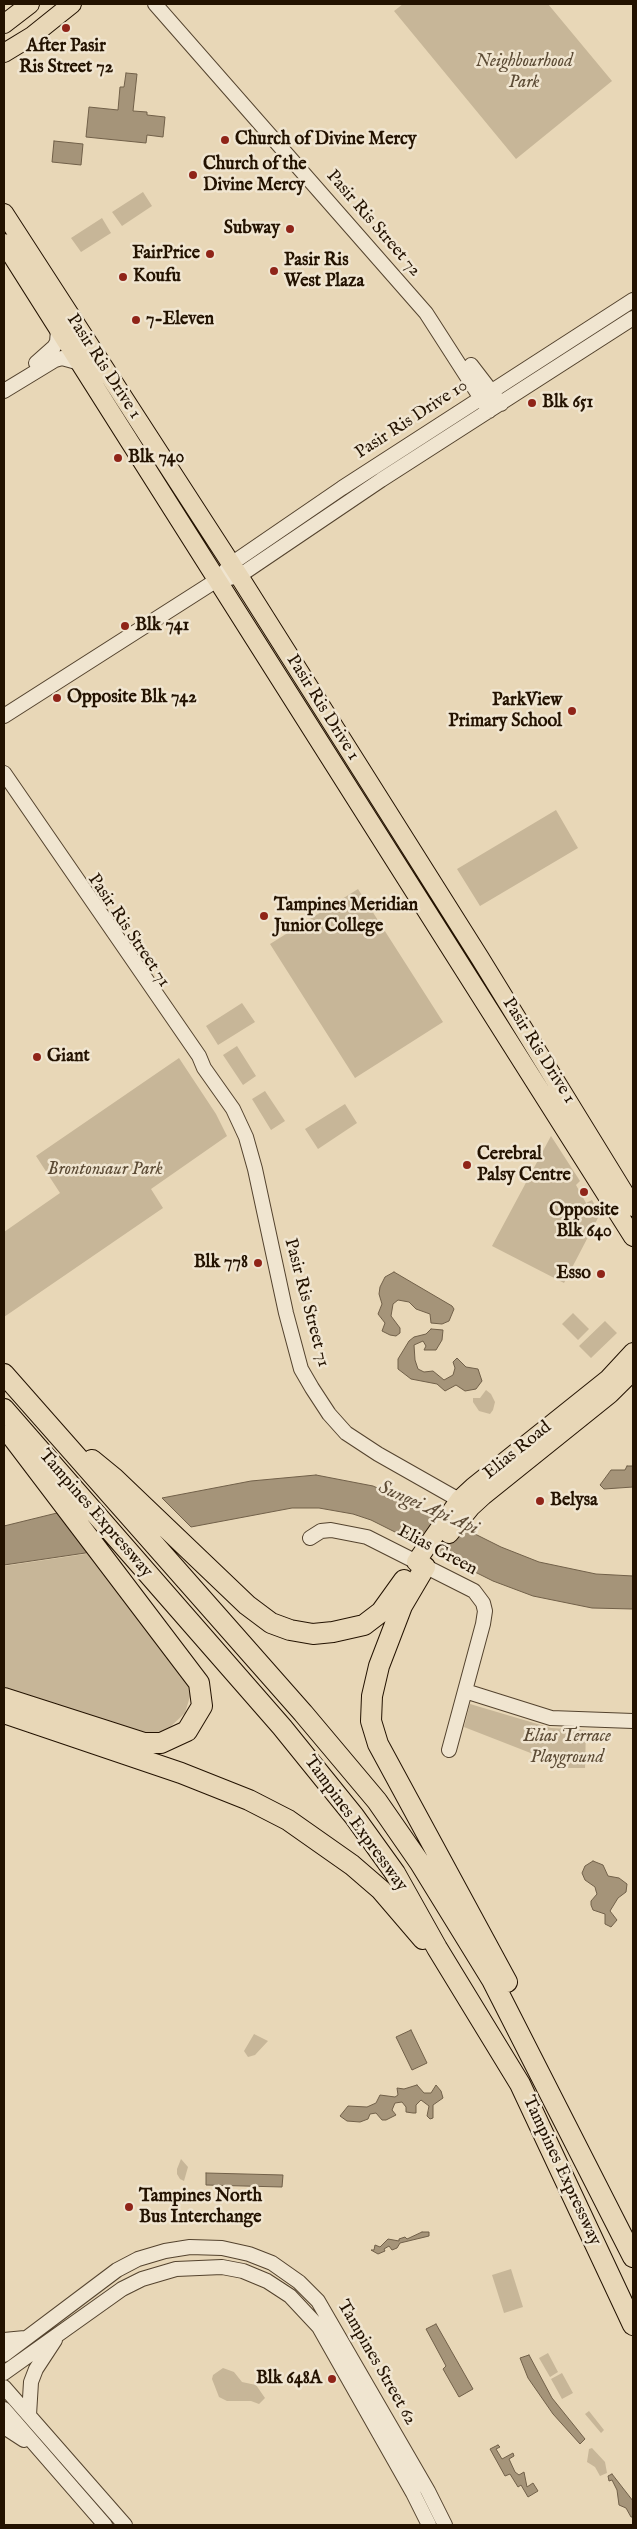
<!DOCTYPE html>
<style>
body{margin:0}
#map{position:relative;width:637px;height:2529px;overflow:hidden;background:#e8d7b7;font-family:"IM FELL English",serif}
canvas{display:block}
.frame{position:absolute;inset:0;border:5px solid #231200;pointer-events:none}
</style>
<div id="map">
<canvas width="637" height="2529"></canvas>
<div class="frame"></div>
</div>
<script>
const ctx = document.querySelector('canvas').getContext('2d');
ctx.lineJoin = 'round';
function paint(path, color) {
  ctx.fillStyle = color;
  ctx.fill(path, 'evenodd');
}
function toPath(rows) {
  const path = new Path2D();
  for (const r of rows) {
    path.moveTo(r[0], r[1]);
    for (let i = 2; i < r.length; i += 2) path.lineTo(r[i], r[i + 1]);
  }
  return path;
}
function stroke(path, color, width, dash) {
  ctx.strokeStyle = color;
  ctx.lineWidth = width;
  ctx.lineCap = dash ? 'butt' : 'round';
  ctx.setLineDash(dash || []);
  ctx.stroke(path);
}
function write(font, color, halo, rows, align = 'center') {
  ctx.font = font + ' "IM FELL English",serif';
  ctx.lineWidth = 5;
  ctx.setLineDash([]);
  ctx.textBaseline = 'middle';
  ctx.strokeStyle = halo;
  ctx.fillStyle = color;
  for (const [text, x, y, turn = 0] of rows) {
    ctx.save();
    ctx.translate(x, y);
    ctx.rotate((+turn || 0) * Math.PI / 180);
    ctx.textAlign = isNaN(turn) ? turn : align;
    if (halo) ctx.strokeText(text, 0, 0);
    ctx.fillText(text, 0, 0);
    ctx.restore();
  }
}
paint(toPath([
 [403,4,548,4,612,81,516,159,394,11],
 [143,192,152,206,122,226,112,212],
 [102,218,111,233,81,252,71,238],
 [556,810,578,848,480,906,457,869],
 [358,889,443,1022,355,1078,270,944],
 [242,1003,255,1022,218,1045,206,1026],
 [237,1046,256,1076,243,1085,223,1055],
 [179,1058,216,1114,227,1136,151,1189,163,1208,4,1317,4,1232,60,1193,36,1156],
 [265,1091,285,1121,271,1130,252,1099],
 [345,1104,357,1123,318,1149,305,1129],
 [551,1136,580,1181,576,1185,586,1203,592,1200,600,1214,564,1283,492,1246],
 [573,1313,589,1329,578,1340,562,1324],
 [605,1321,617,1333,591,1358,579,1346],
 [486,1390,491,1394,495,1402,493,1410,490,1414,479,1411,473,1402,473,1398,480,1398],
 [92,1553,192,1690,185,1713,168,1729,154,1733,138,1731,4,1687,4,1566],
 [470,1704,551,1728,586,1730,585,1768,569,1768,464,1727],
 [254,2034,268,2041,255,2055,248,2057,244,2051],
 [181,2159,188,2167,184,2181,180,2179,177,2174,177,2169],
 [511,2269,523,2307,504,2313,492,2275],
 [548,2353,558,2372,550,2377,539,2358],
 [223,2368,234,2372,242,2382,256,2385,265,2398,259,2404,251,2401,227,2401,219,2397,212,2379,213,2375],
 [562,2373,573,2393,562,2399,551,2379],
 [589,2411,604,2430,601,2433,585,2414],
 [592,2448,605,2462,607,2473,600,2476,595,2467,587,2462,589,2449]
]), '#c7b698');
const water = toPath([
 [126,73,137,74,133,111,147,112,147,115,165,117,163,137,147,135,146,143,86,137,89,107,118,110,120,87,124,87,126,73],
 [54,141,83,144,81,165,52,162,54,141],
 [394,1272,452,1306,454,1309,449,1321,442,1324,431,1323,430,1314,416,1309,409,1302,398,1300,393,1304,391,1316,400,1328,400,1333,396,1336,390,1335,382,1331,385,1323,378,1314,382,1304,379,1294,380,1287,385,1277,394,1272],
 [431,1329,443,1330,442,1340,436,1350,424,1350,426,1346,423,1341,414,1345,415,1360,418,1369,424,1372,433,1371,444,1380,453,1375,455,1368,453,1362,457,1358,466,1367,478,1369,482,1381,476,1389,465,1391,456,1385,445,1391,437,1384,411,1379,398,1369,398,1359,409,1341,414,1337,426,1334,431,1329],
 [627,1466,633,1466,633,1487,604,1489,600,1485,611,1470,625,1470,627,1466],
 [316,1475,373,1486,425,1509,501,1547,539,1562,596,1574,633,1576,633,1609,592,1608,533,1596,493,1581,371,1520,353,1514,319,1508,292,1508,191,1527,162,1498,251,1481,316,1475],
 [61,1512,92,1552,4,1565,4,1526,61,1512],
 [593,1861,603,1865,608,1876,619,1878,627,1884,626,1892,618,1898,610,1911,617,1920,611,1927,605,1924,605,1914,593,1910,591,1905,591,1901,597,1894,596,1891,595,1887,585,1880,582,1873,585,1866,593,1861],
 [411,2030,427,2063,412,2070,396,2037,411,2030],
 [417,2085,424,2093,431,2093,436,2085,441,2091,443,2098,433,2105,433,2118,430,2119,427,2116,429,2106,421,2100,416,2105,416,2113,413,2113,406,2112,406,2107,402,2102,395,2103,392,2110,396,2115,386,2120,382,2120,376,2113,370,2114,368,2119,360,2122,347,2121,340,2116,348,2106,367,2107,376,2103,380,2095,395,2097,398,2095,397,2088,404,2089,417,2085],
 [206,2173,283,2175,282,2187,206,2185,206,2173],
 [422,2232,429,2232,429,2236,400,2243,397,2248,392,2250,389,2246,384,2249,385,2251,378,2254,371,2250,374,2250,375,2245,380,2247,388,2239,399,2241,399,2239,405,2237,407,2239,422,2232],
 [436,2324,473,2389,459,2397,443,2369,446,2366,426,2329,436,2324],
 [529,2355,552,2398,585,2439,580,2444,553,2414,528,2378,520,2358,529,2355],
 [498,2445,500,2447,496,2449,502,2459,513,2453,514,2456,509,2459,515,2472,519,2475,524,2472,527,2487,533,2483,538,2491,528,2497,521,2485,518,2487,510,2474,505,2476,490,2449,498,2445],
 [612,2474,633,2501,633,2517,631,2517,626,2508,619,2505,617,2490,612,2480,609,2481,608,2476,612,2474]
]);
paint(water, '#a59479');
stroke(water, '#716049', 1);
const minor = toPath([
 [155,4,426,313,489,411],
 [36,363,54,347,57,342,58,330],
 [471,365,501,404],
 [4,391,55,360,62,358,80,363],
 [230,578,239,576,381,480,633,318],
 [4,716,217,580,231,564,342,488,633,300],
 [4,773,199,1056,204,1068,233,1109,246,1137,255,1169,286,1313,301,1369,312,1388,329,1414,346,1433,378,1454,468,1505],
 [310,1538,321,1531,331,1530,367,1537,474,1591,483,1603,485,1611,483,1624,449,1750],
 [465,1691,551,1718,633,1721],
 [4,2340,25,2338],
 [4,2355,117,2270,138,2259,165,2251,190,2247,222,2248,249,2254,272,2263,299,2282,318,2301,428,2491,445,2525],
 [4,2373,122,2289,142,2279,176,2269,222,2267,243,2271,267,2281,290,2296,319,2327,413,2493,429,2525],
 [4,2387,125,2525],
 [4,2409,105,2525],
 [29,2415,31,2382,36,2369,55,2340],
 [4,2427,24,2440]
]);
const major = toPath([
 [4,24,30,4],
 [4,53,32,36,72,4],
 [4,213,239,576,480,958,633,1207],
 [4,243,633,1237],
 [449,1534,471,1507,483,1496,610,1394,633,1371],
 [416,1562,460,1499,473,1487,608,1379,633,1352]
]);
const highway = toPath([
 [4,1374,303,1713,377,1801,420,1863,492,1980,633,2257],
 [4,1409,282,1727,354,1816,395,1873,437,1948,520,2084,633,2325],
 [92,1460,114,1478,247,1605,271,1623,290,1630,313,1634,333,1632,364,1625,381,1612,404,1580],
 [425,1567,402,1606,379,1666,372,1696,371,1721,378,1744,507,1982],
 [4,1698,144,1743,161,1743,187,1731,202,1706,199,1683,10,1434],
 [4,1713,181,1773,249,1800,288,1820,352,1865,381,1890,423,1939]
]);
stroke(minor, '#54432e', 16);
stroke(major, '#231200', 20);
stroke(highway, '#231200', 22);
stroke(minor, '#f0e5d0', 14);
stroke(major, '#e8d7b7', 18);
stroke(highway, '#e8d7b7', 20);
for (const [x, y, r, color] of [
 [66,28,5,"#8f2418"],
 [225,140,5,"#8f2418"],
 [193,175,5,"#8f2418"],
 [290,229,5,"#8f2418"],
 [210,254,5,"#8f2418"],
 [274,271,5,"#8f2418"],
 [123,277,5,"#8f2418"],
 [136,320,5,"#8f2418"],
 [532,403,5,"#8f2418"],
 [118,458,5,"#8f2418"],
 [125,626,5,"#8f2418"],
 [57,698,5,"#8f2418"],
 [572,711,5,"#8f2418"],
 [264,916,5,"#8f2418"],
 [37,1057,5,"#8f2418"],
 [467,1165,5,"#8f2418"],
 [584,1192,5,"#8f2418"],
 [258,1263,5,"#8f2418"],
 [601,1274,5,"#8f2418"],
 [540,1501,5,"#8f2418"],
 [129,2207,5,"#8f2418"],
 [332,2379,5,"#8f2418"]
]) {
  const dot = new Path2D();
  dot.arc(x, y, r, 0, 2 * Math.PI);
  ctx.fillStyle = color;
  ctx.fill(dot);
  stroke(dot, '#f0e5d0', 2);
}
write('bold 18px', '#231200', '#f0e5d0', [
 ["After Pasir",66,47,"center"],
 ["Ris Street 72",66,68,"center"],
 ["Church of Divine Mercy",235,140],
 ["Church of the",203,165],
 ["Divine Mercy",203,186],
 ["Subway",280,229,"right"],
 ["FairPrice",200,254,"right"],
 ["Pasir Ris",284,261],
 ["West Plaza",284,282],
 ["Koufu",133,277],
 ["7-Eleven",146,320],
 ["Blk 651",542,403],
 ["Blk 740",128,458],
 ["Blk 741",135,626],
 ["Opposite Blk 742",67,698],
 ["ParkView",562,701,"right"],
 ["Primary School",562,722,"right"],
 ["Tampines Meridian",274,906],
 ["Junior College",274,927],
 ["Giant",47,1057],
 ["Cerebral",477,1155],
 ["Palsy Centre",477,1176],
 ["Opposite",584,1211,"center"],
 ["Blk 640",584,1232,"center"],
 ["Blk 778",248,1263,"right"],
 ["Esso",591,1274,"right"],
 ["Belysa",550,1501],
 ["Tampines North",139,2197],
 ["Bus Interchange",139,2218],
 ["Blk 648A",322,2379,"right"]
], 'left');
write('italic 18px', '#5c4b35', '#f0e5d0', [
 ["Neighbourhood",524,62],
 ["Park",524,83],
 ["Brontonsaur Park",105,1170],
 ["Elias Terrace",567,1737],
 ["Playground",567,1758]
]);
write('18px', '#231200', '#f0e5d0', [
 ["Pasir Ris Street 72",373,224,49],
 ["Pasir Ris Drive 1",103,367,57],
 ["Pasir Ris Drive 10",412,420,-33],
 ["Pasir Ris Drive 1",322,708,58],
 ["Pasir Ris Street 71",128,931,56],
 ["Pasir Ris Drive 1",538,1051,58],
 ["Pasir Ris Street 71",306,1303,75],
 ["Elias Road",518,1451,-39],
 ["Tampines Expressway",95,1514,49],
 ["Elias Green",437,1551,28],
 ["Tampines Expressway",355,1824,54],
 ["Tampines Expressway",561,2171,65],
 ["Tampines Street 62",376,2363,60]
]);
write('italic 19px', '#5e4c36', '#f0e5d0', [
 ["Sungei Api Api",428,1509,24]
]);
</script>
